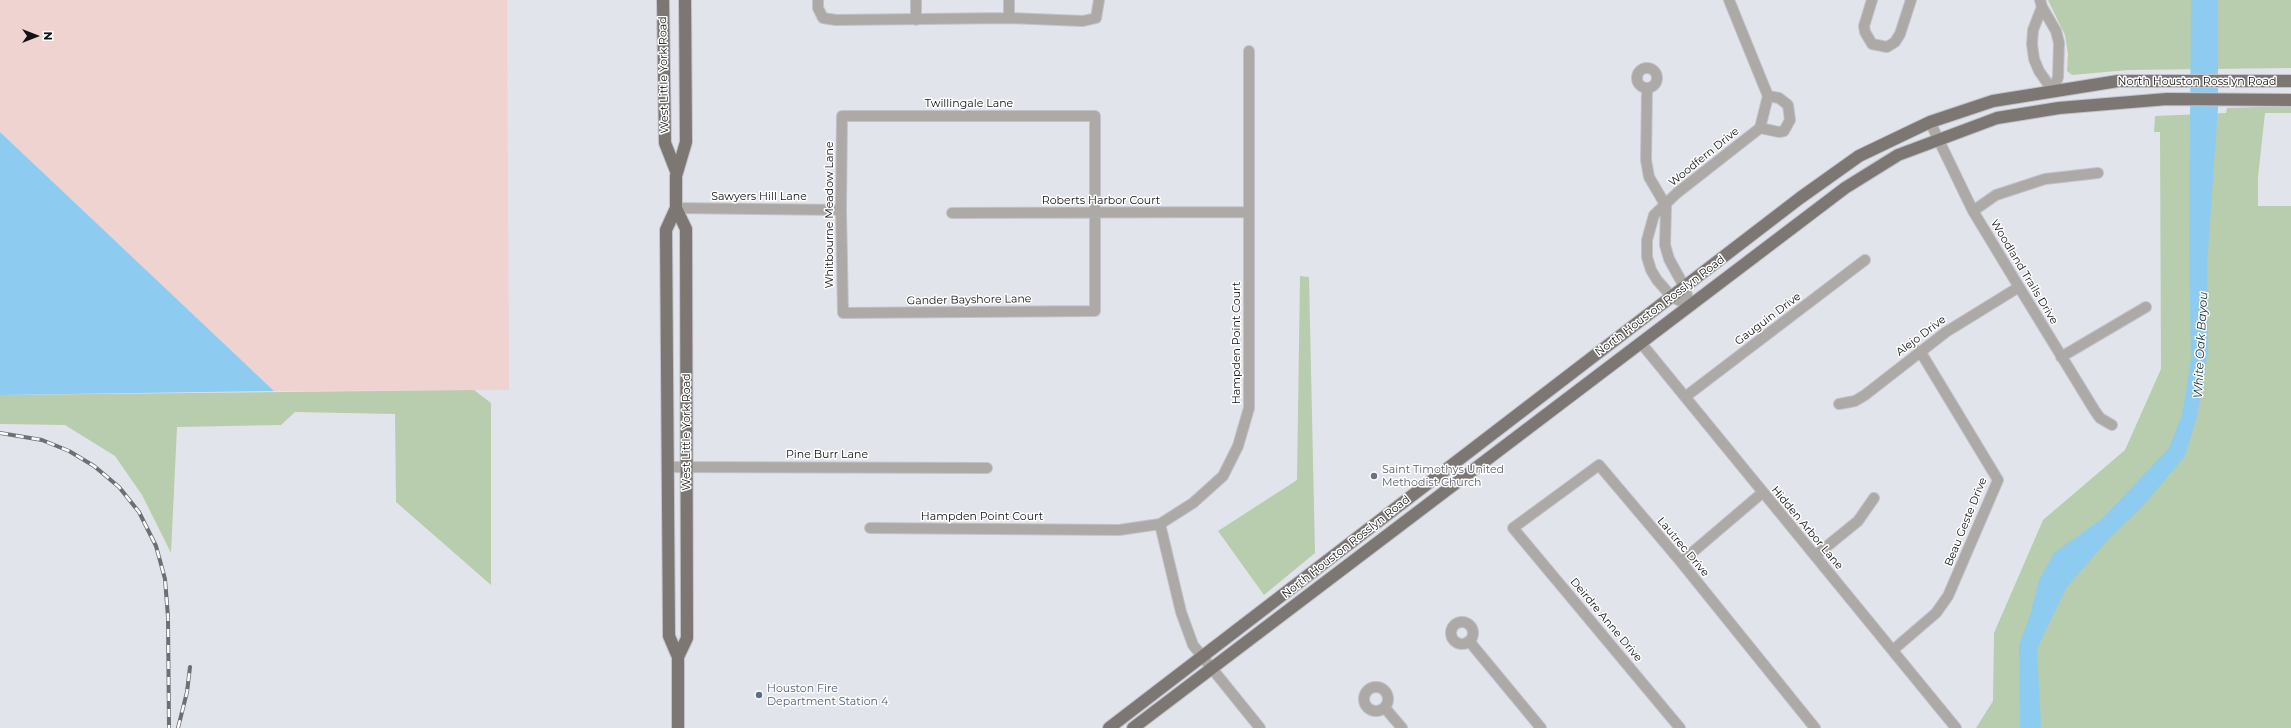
<!DOCTYPE html>
<style>
body{margin:0}
#map{position:relative;width:2291px;height:728px;overflow:hidden;background:#e2e4ec;font-family:Montserrat,sans-serif}
canvas{display:block}
.north{position:absolute;left:16px;top:16px;width:40px;height:40px;-webkit-text-stroke:3px #fff;paint-order:stroke;rotate:90deg;font-size:11px;font-weight:700;line-height:16px;text-align:center;color:#121215}
.north::after{content:'';display:block;margin:auto;width:14px;height:18px;background:#121215;clip-path:polygon(50% 0,100% 100%,50% 72%,0 100%)}
</style>
<div id="map">
<canvas width="2291" height="728"></canvas>
<div class="north">N</div>
</div>
<script>
const ctx = document.querySelector('canvas').getContext('2d');
ctx.lineJoin = 'round';
function paint(path, color) {
  ctx.fillStyle = color;
  ctx.fill(path, 'evenodd');
}
function toPath(rows) {
  const path = new Path2D();
  for (const r of rows) {
    if (r.length === 3) {
      path.moveTo(r[0] + r[2], r[1]);
      path.arc(r[0], r[1], r[2], 0, 2 * Math.PI);
      continue;
    }
    path.moveTo(r[0], r[1]);
    for (let i = 2; i < r.length; i += 2) path.lineTo(r[i], r[i + 1]);
  }
  return path;
}
function stroke(path, color, width, dash) {
  ctx.strokeStyle = color;
  ctx.lineWidth = width;
  ctx.lineCap = dash ? 'butt' : 'round';
  ctx.setLineDash(dash || []);
  ctx.stroke(path);
}
function write(font, color, halo, rows, align = 'center') {
  ctx.font = font + ' Montserrat,sans-serif';
  ctx.lineWidth = 3;
  ctx.setLineDash([]);
  ctx.textBaseline = 'middle';
  ctx.strokeStyle = halo;
  ctx.fillStyle = color;
  for (const [text, x, y, turn = 0] of rows) {
    ctx.save();
    ctx.translate(x, y);
    ctx.rotate((+turn || 0) * Math.PI / 180);
    ctx.textAlign = isNaN(turn) ? turn : align;
    if (halo) ctx.strokeText(text, 0, 0);
    ctx.fillText(text, 0, 0);
    ctx.restore();
  }
}
paint(toPath([
 [0,0,507,0,509,390,274,391,0,132]
]), '#eed3d0');
paint(toPath([
 [2048,0,2291,0,2291,68,2128,70,2072,75,2067,71,2068,54,2065,35],
 [2291,106,2291,113,2265,113,2258,177,2258,206,2291,206,2291,728,1976,728,1993,701,1994,633,2043,520,2125,450,2161,369,2160,132,2154,132,2155,116,2226,113,2227,108],
 [1300,276,1309,277,1315,553,1264,595,1218,531,1297,480],
 [474,390,491,403,491,585,396,502,395,414,295,412,281,425,177,427,171,553,142,495,115,456,65,425,0,424,0,395]
]), '#b7cdad');
paint(toPath([
 [2191,0,2218,0,2218,107,2207,264,2208,352,2197,416,2185,456,2140,509,2111,536,2066,588,2037,649,2041,728,2020,728,2019,645,2030,616,2039,580,2054,553,2103,518,2169,448,2182,415,2191,360,2189,247],
 [0,132,274,391,0,395]
]), '#8dcbf0');
const minor = toPath([
 [818,0,818,8,823,18,836,20,1009,18,1083,21,1096,18,1099,0],
 [916,0,916,20],
 [1872,0,1864,26,1865,32,1872,44,1887,47,1895,42,1900,34,1911,0],
 [2040,0,2042,7,2056,31,2059,43,2058,77,2053,91,2039,71,2034,59,2032,44,2033,30,2042,7],
 [1009,18,1009,0],
 [1647,78,10],
 [1647,89,1646,160,1649,177,1666,206],
 [842,116,1095,116,1095,311,843,313,841,210,842,116],
 [1930,122,1973,211,2019,287,2095,411,2100,418,2112,425],
 [1760,128,1779,132,1784,131,1790,120,1788,105,1779,98,1768,96],
 [1666,206,1665,245,1669,259,1685,288,1690,306],
 [676,208,841,210],
 [1973,211,1996,195,2045,179,2098,173],
 [952,213,1249,212],
 [1690,306,1672,297,1657,280,1651,270,1647,257,1647,240,1654,215,1677,193,1760,128,1768,96,1729,0],
 [1641,343,1956,728],
 [2061,357,2146,307],
 [1685,397,1865,260],
 [1839,404,1855,401,1865,395,1946,332,2019,287],
 [668,467,987,468],
 [1160,524,1181,612,1193,645,1260,728],
 [870,528,1119,530,1160,524,1193,503,1223,476,1238,446,1249,408,1249,51],
 [1815,556,1858,521,1874,498],
 [1681,562,1762,493],
 [1462,633,11],
 [1469,641,1541,728],
 [1893,650,1936,613,1948,596,1998,480,1920,351],
 [1376,699,12],
 [1385,708,1402,728],
 [1680,728,1513,528,1599,465,1681,562,1815,728]
]);
const major = toPath([
 [663,0,665,143,676,171],
 [676,208,666,230,669,636,678,657,678,728],
 [678,657,687,638,686,229,676,208,676,176,686,142,685,0],
 [1109,728,1800,198,1859,156,1930,122,1993,101,2118,81,2291,81],
 [1133,728,1845,188,1898,155,1997,118,2059,108,2167,99,2291,100]
]);
stroke(minor, '#c1c2ca', 12);
stroke(major, '#c1c2ca', 14);
stroke(minor, '#aca9a6', 10);
stroke(major, '#7d7773', 12);
const rail = toPath([
 [0,433,42,440,69,451,94,466,119,487,139,512,156,546,165,579,168,617,169,728],
 [178,728,187,692,190,667]
]);
stroke(rail, '#6e6f74', 4);
stroke(rail, '#fff', 2.5, [8]);
for (const [x, y, r, color] of [
 [1374,476,4,"#6b7280"],
 [759,695,4,"#5c6f8a"]
]) {
  const dot = new Path2D();
  dot.arc(x, y, r, 0, 2 * Math.PI);
  ctx.fillStyle = color;
  ctx.fill(dot);
  stroke(dot, '#fff', 1.5);
}
write('11px', '#121215', '#fff', [
 ["West Little York Road",664,75,-91],
 ["North Houston Rosslyn Road",2197,82],
 ["Twillingale Lane",969,104],
 ["Woodfern Drive",1704,157,-39],
 ["Sawyers Hill Lane",759,197],
 ["Roberts Harbor Court",1101,201],
 ["Whitbourne Meadow Lane",830,215,-90],
 ["Woodland Trails Drive",2024,272,59],
 ["Gander Bayshore Lane",969,300,-1],
 ["North Houston Rosslyn Road",1660,306,-37],
 ["Gauguin Drive",1768,319,-37],
 ["Alejo Drive",1921,336,-37],
 ["Hampden Point Court",1237,343,-90],
 ["West Little York Road",687,432,-90],
 ["Pine Burr Lane",827,455],
 ["Hampden Point Court",982,517],
 ["Beau Geste Drive",1966,522,-68],
 ["Hidden Arbor Lane",1807,528,50],
 ["North Houston Rosslyn Road",1346,547,-38],
 ["Lautrec Drive",1683,547,50],
 ["Deirdre Anne Drive",1606,620,50]
]);
write('11px', '#5b616d', '#fff', [
 ["Saint Timothys United",1382,470],
 ["Methodist Church",1382,483]
], 'left');
write('11px', '#4e5e75', '#fff', [
 ["Houston Fire",767,689],
 ["Department Station 4",767,702]
], 'left');
write('italic 12px', '#102d3d', '#fff', [
 ["White Oak Bayou",2201,345,-87]
]);
</script>
